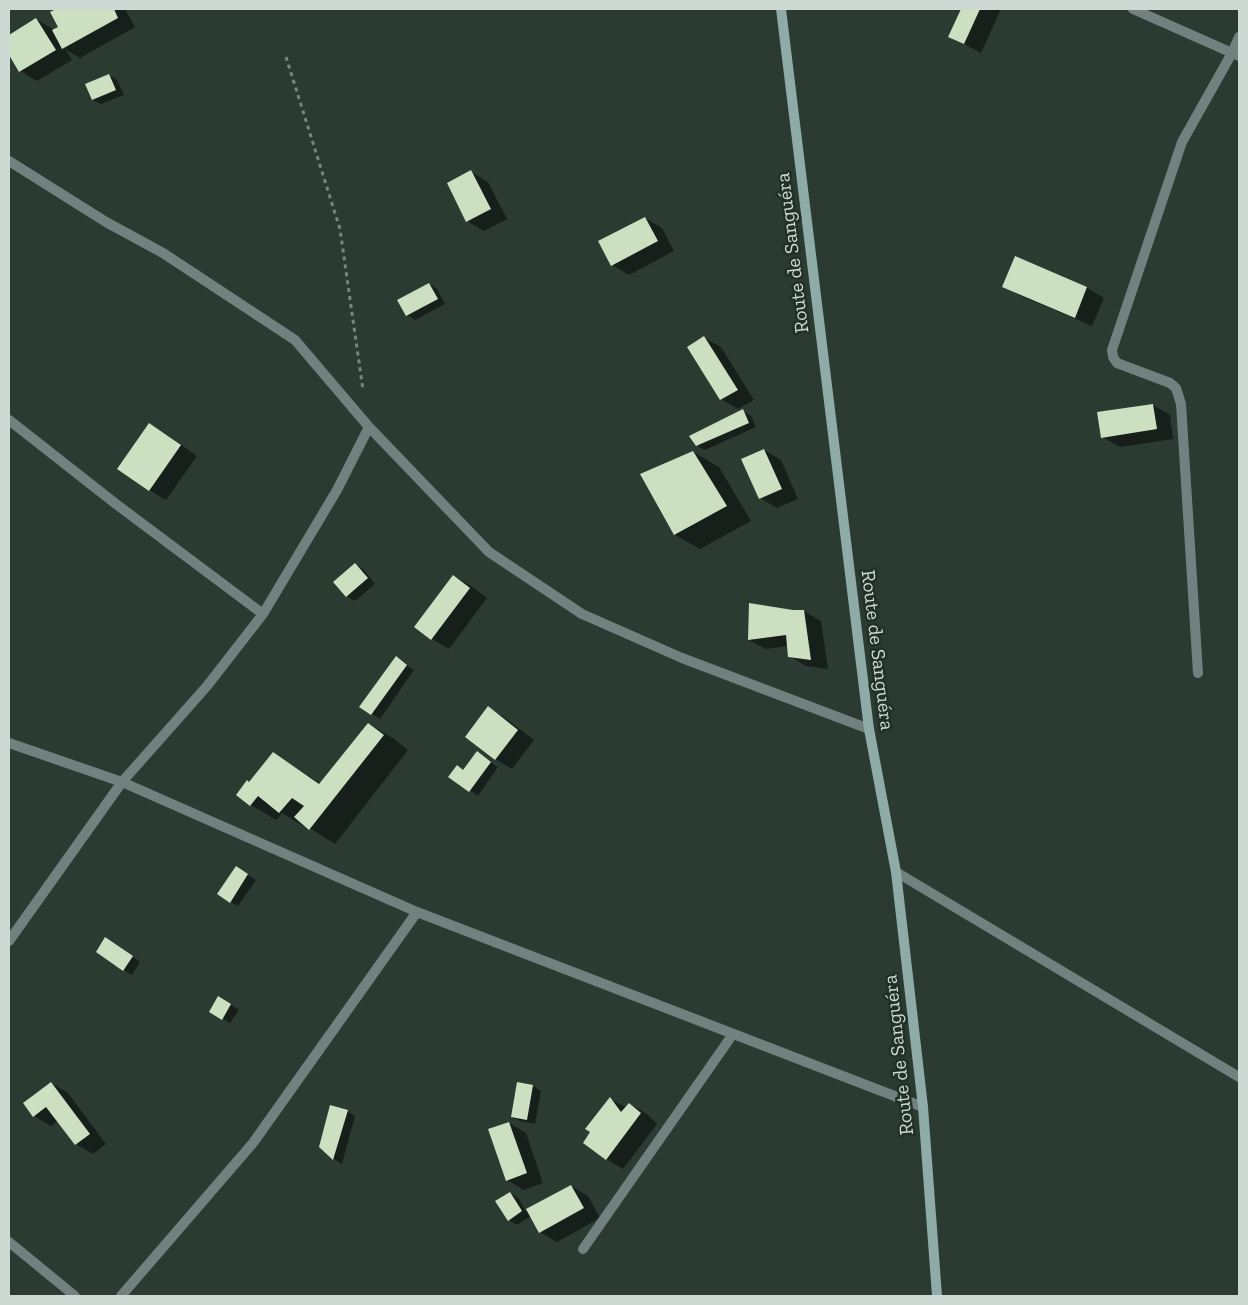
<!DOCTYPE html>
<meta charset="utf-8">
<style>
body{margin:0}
#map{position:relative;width:1248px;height:1305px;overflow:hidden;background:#2b3b32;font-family:"Zilla Slab",serif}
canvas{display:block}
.frame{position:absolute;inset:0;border:10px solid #cfd9d3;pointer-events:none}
</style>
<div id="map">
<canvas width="1248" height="1305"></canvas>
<div class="frame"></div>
</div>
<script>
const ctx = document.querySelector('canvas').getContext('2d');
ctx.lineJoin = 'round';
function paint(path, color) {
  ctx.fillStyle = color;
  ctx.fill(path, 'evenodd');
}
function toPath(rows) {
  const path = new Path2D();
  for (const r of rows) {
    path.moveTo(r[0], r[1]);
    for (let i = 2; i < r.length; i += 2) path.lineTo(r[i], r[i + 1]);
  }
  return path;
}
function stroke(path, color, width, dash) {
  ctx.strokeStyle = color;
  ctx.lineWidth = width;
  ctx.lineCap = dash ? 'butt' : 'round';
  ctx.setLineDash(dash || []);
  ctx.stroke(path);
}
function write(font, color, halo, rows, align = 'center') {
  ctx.font = font + ' "Zilla Slab",serif';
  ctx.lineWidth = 5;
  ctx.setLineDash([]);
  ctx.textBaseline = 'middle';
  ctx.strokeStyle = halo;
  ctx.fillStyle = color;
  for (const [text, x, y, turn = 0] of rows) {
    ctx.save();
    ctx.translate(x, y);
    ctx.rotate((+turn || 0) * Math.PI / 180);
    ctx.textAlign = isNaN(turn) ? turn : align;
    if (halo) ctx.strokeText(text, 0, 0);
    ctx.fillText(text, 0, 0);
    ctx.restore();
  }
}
paint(toPath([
 [59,9,125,9,135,27,80,58,65,49,72,60,37,81,20,71,9,52,9,36,36,19,54,30,60,27,52,13],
 [962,9,1001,9,981,53,949,36],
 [109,75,117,80,124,95,101,104,93,100,87,85],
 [471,172,488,182,507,219,484,231,467,221],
 [645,218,662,228,674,251,629,275,612,265],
 [1016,258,1087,288,1104,298,1092,326,1021,296,1004,286],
 [429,284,437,289,445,304,415,320,407,315],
 [704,338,721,347,754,400,738,409,721,399,688,348],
 [1153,405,1170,415,1173,439,1120,447,1102,437],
 [743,411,751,416,756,427,705,450,697,446],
 [149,424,166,434,197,456,166,500,149,490],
 [764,450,781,460,798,499,777,508,760,498],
 [693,452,719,467,751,521,700,549,675,535],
 [355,565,363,569,375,584,355,601,346,596],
 [454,576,471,586,487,598,449,649,432,639,416,627],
 [793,611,804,611,821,621,828,669,806,666,789,656,788,646,766,649,749,640],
 [396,658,414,670,380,719,361,707],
 [489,708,505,718,534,740,512,769,495,759],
 [369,724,394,739,408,750,335,844,306,826,305,827,282,813,276,820,251,805,237,795,250,783,273,754,298,769,321,784],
 [485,758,498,767,478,796,450,777,464,771],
 [244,872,256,880,238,906,230,902],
 [114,943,140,962,132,975,124,970],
 [219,997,239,1010,230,1023,210,1011],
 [51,1083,68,1093,106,1144,93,1154,76,1144,58,1121,51,1126,34,1116],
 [533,1086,541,1091,535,1124,520,1121,512,1117],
 [610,1099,627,1108,630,1104,647,1114,657,1124,623,1169,606,1159],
 [347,1111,355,1116,342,1164,334,1159,320,1146],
 [509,1123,526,1133,543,1183,524,1190,507,1180],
 [571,1186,588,1196,600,1218,557,1242,540,1232,531,1216,517,1225,509,1220,510,1193,518,1198,526,1211]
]), '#0007');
paint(toPath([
 [56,9,114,9,118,18,62,49,52,30,58,27,50,12],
 [961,9,980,9,964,44,948,37],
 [36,18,56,50,19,72,9,55,9,35],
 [109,74,116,90,92,100,85,84],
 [471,170,491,209,466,222,447,183],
 [645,217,658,241,611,266,598,241],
 [1015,256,1087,287,1075,318,1002,287],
 [429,283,438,299,406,316,397,300],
 [704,336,738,390,720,400,687,347],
 [1153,404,1157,429,1101,438,1097,412],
 [743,409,749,423,696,446,689,436],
 [149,423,181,445,149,491,117,469],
 [764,449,782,489,759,499,741,459],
 [693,451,727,506,674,535,640,474],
 [355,563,368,578,346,597,333,582],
 [453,575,470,588,431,640,414,627],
 [749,603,793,610,804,610,811,660,788,657,786,635,748,640],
 [396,656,407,665,371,715,359,707],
 [488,706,518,730,495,760,465,737],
 [368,723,384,735,309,830,294,817,304,806,292,798,279,813,258,796,250,806,236,795,247,780,249,782,273,752,319,784],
 [477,751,491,762,469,792,448,777,457,765,463,770],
 [236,866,248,874,230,903,217,894],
 [105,937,133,956,123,971,96,952],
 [218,996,231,1004,222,1020,209,1012],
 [51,1082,90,1134,75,1145,46,1107,33,1117,23,1103],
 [517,1082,533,1085,527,1120,511,1117],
 [610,1097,621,1112,629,1103,641,1113,606,1160,583,1143,590,1132,585,1129],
 [330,1105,348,1110,333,1160,319,1147],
 [509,1122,527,1173,506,1181,488,1129],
 [571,1185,584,1208,539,1233,526,1209],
 [510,1192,522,1211,508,1221,495,1201]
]), '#ccdfc0');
stroke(toPath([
 [286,57,340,229,363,390]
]), '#78867e', 3, [4, 4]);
stroke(toPath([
 [1133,9,1239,56],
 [9,161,106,222,163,253,295,340,369,427,489,552,582,614,682,658,869,729],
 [9,420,116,504,263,614],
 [1198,673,1181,404,1176,388,1170,383,1117,363,1113,357,1112,350,1182,142,1232,53,1239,37],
 [9,743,122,782,417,912,923,1107],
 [896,872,1239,1077],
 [9,941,122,782,207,686,263,614,337,490,369,427],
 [9,1242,75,1296],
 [583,1249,733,1034],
 [121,1296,253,1143,417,912]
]), '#70817f', 10);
stroke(toPath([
 [781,9,869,729,896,872,923,1107,937,1296]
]), '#8eaba7', 10);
write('20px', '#cfd9d3', '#213128', [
 ["Route de Sanguéra",793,253,-97],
 ["Route de Sanguéra",877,650,83],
 ["Route de Sanguéra",899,1055,-96]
]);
</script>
